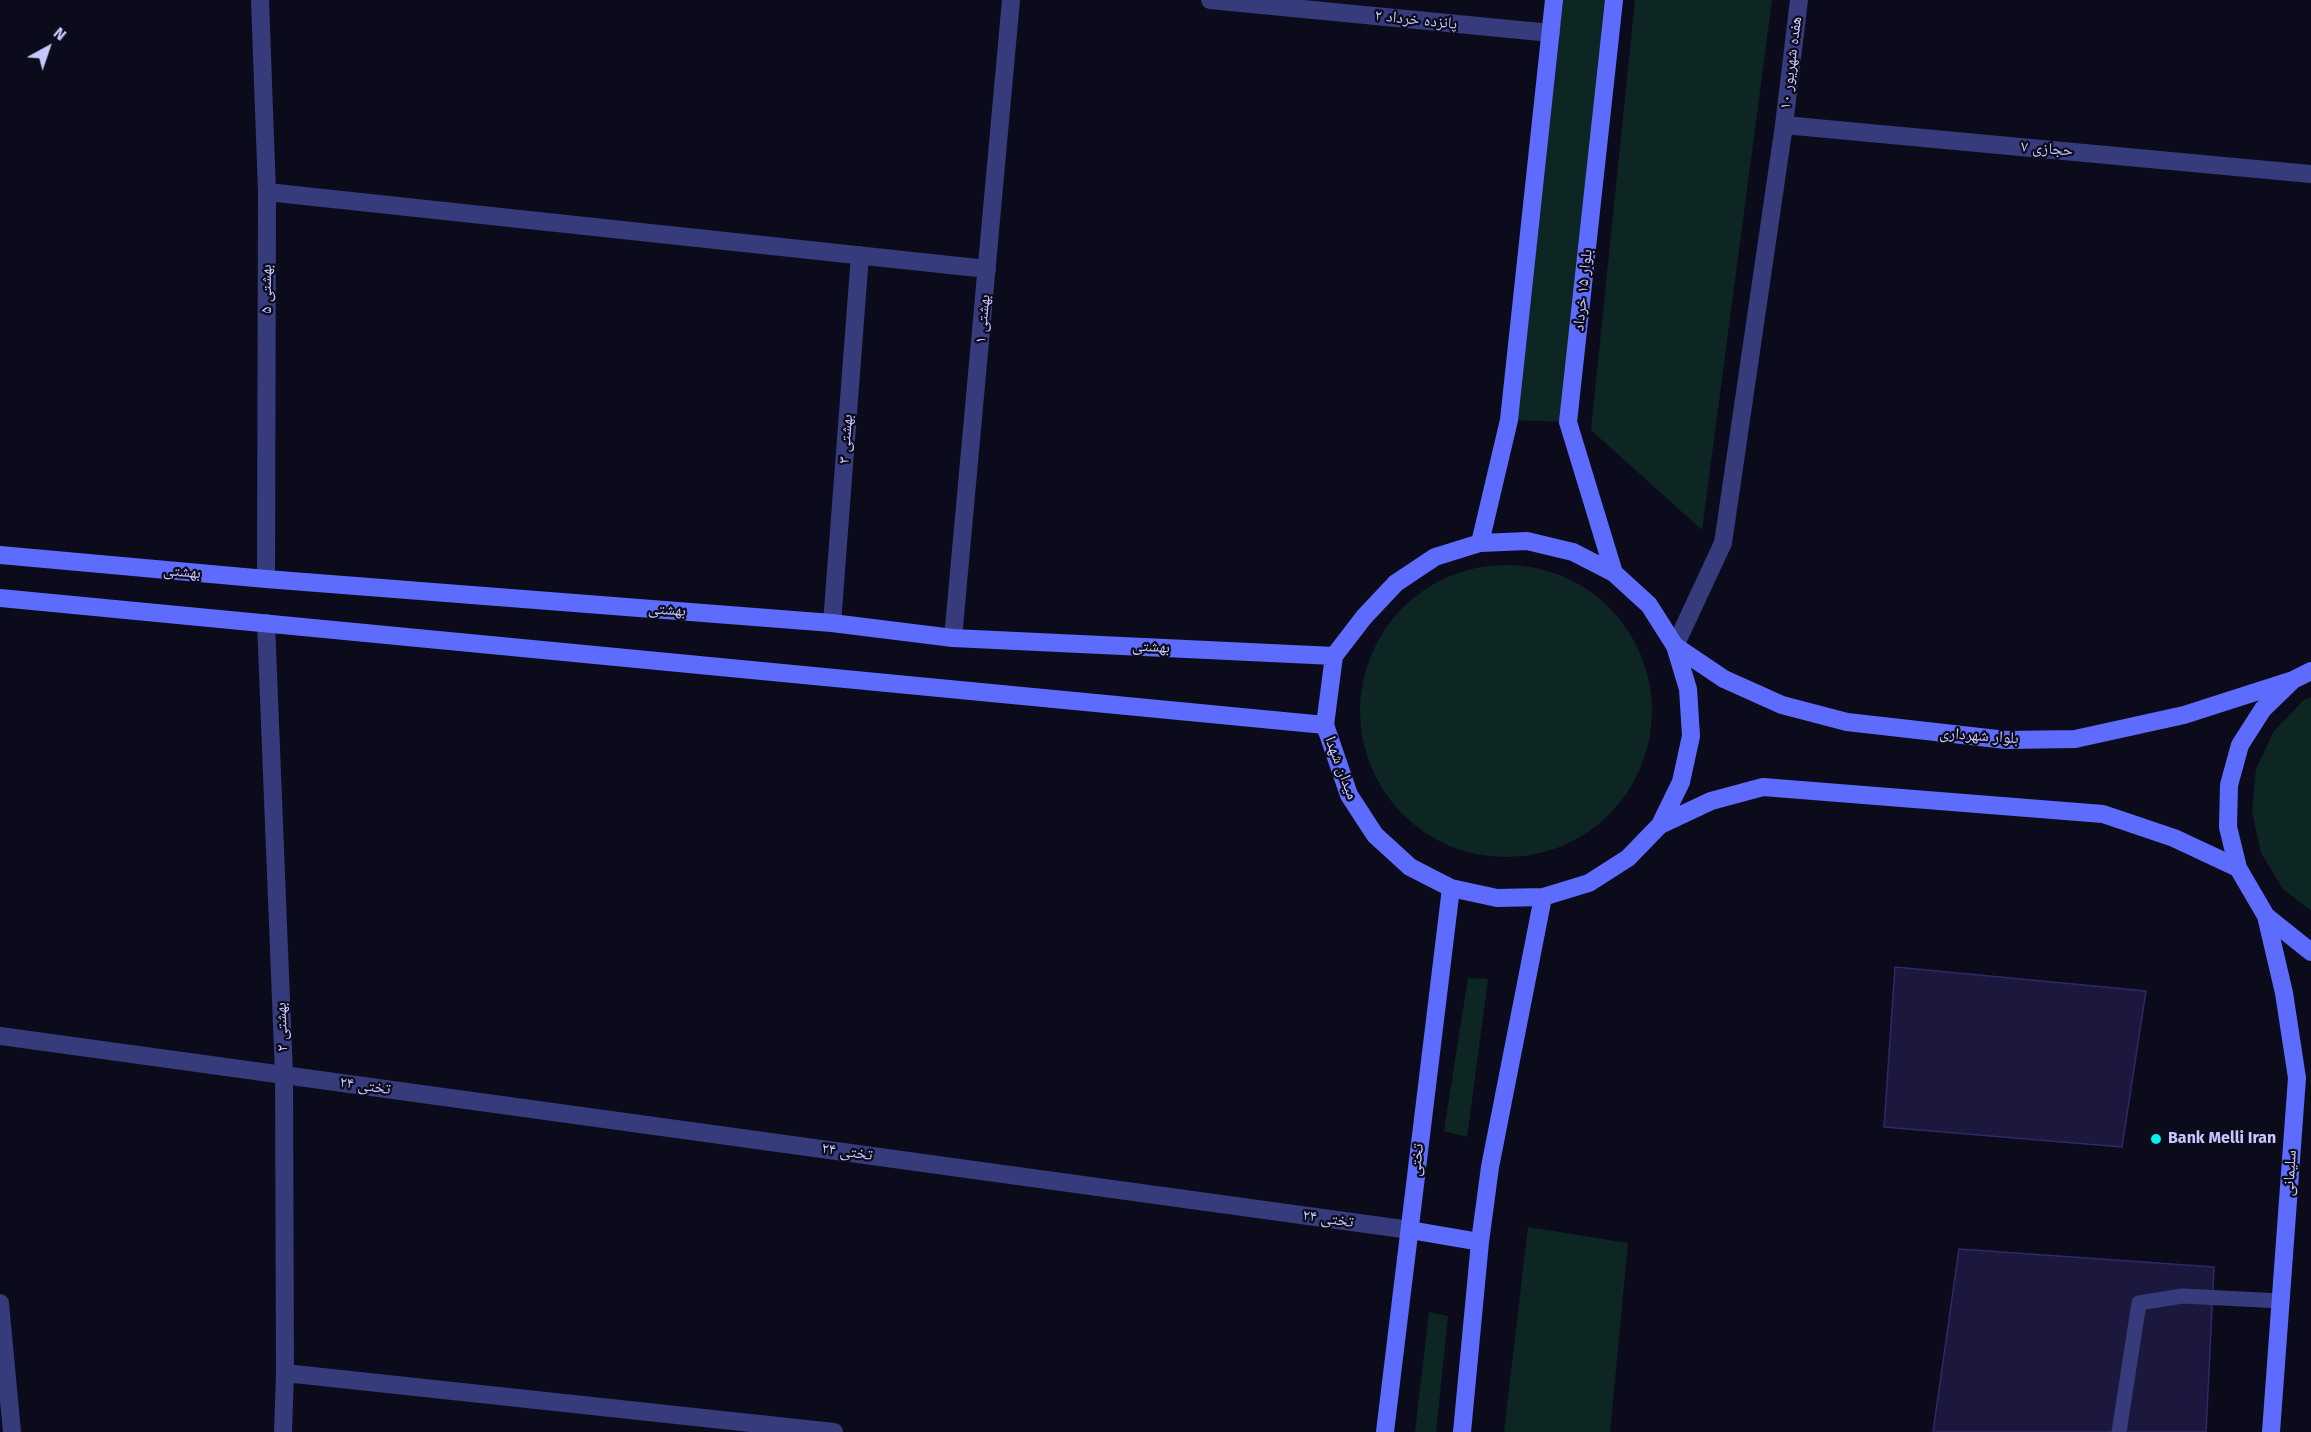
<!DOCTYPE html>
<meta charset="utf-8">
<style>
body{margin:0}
#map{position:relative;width:2311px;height:1432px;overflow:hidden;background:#0c0b1c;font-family:"Fira Sans",sans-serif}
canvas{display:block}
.north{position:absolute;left:18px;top:18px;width:60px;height:60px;-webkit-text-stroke:4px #0c0b1c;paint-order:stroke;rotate:40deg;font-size:16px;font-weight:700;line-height:24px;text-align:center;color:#c7c7ff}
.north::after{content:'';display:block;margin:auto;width:21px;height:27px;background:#c7c7ff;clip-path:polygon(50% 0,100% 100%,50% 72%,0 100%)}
</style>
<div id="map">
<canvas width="2311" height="1432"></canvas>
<div class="north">N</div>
</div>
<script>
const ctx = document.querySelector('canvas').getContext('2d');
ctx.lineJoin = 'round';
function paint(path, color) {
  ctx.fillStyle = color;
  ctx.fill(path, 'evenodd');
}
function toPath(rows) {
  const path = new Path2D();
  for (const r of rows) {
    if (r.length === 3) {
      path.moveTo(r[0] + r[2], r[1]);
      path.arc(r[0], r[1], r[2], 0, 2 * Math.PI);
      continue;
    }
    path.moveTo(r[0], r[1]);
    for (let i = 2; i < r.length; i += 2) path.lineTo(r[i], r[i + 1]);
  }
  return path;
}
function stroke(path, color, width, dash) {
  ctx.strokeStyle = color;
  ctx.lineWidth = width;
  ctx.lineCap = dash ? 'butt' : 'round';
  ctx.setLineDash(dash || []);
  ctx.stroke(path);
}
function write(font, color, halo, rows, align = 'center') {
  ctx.font = font + ' "Fira Sans","Noto Naskh Arabic",sans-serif';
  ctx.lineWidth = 4.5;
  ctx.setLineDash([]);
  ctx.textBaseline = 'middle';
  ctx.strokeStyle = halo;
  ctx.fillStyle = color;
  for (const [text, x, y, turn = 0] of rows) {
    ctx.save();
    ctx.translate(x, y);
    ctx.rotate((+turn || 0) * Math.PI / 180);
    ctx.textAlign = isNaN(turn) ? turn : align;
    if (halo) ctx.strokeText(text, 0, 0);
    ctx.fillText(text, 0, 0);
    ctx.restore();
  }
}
paint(toPath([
 [1551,0,1614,0,1568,422,1509,420],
 [1635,0,1772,0,1702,530,1591,430],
 [1506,711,146],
 [2311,697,2311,911,2283,889,2261,853,2252,811,2256,769,2274,731,2304,700],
 [1468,978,1488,979,1467,1137,1444,1131],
 [1528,1227,1628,1243,1610,1432,1504,1432],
 [1429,1312,1448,1316,1436,1432,1415,1432]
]), '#0e2623');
const building = toPath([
 [1895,967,2146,991,2122,1147,1884,1127,1895,967],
 [1959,1249,2214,1267,2206,1432,1933,1432,1959,1249]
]);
paint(building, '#1b173d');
stroke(building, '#2f2969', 1.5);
stroke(toPath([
 [2119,1432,2139,1303,2182,1296,2281,1301]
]), '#363b7b', 15);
stroke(toPath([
 [260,0,267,192,266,579],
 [1210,0,1551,33],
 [1784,125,2311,174],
 [267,192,987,269],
 [266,623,284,1075,285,1373,283,1432],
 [832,623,860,255],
 [953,638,1011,0],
 [1675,646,1723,543,1784,125,1799,0],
 [0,1036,1410,1230],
 [0,1303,12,1432],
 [285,1373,834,1432]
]), '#363b7b', 18);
stroke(toPath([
 [1614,0,1568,422,1614,573],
 [1527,541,1573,552,1614,573,1649,605,1675,646,1688,689,1691,736,1681,782,1660,825,1628,858,1589,883,1543,897,1497,898,1451,888,1410,867,1375,835,1349,795,1325,725,1334,656,1364,617,1396,583,1435,557,1480,543,1527,541],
 [1480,543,1509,420,1554,0],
 [0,555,266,579,832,623,953,638,1334,656],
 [0,598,1325,725],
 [1675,646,1724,679,1782,705,1847,722,2006,740,2075,739,2184,715,2293,680],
 [2311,671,2293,680,2263,709,2240,745,2229,785,2228,827,2238,868,2266,916,2311,952],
 [1660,825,1711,801,1763,787,2103,814,2174,838,2238,868],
 [2266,916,2284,993,2297,1078,2271,1432],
 [1410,1230,1480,1242],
 [1385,1432,1451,888],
 [1462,1432,1480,1242,1490,1167,1543,897]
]), '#5e6cfe', 18);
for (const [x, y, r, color] of [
 [2156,1139,6,"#01f1ef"]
]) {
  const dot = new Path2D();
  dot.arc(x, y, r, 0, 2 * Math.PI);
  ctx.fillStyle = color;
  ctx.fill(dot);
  stroke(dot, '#0c0b1c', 2);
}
write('16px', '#c7c7ff', '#0c0b1c', [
 ["پانزده خرداد ۲",1416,20,6],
 ["هفده شهریور ۱۰",1791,63,-83],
 ["حجازی ۷",2047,149,5],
 ["بهشتی ۵",267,289,-90],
 ["بلوار ۱۵ خرداد",1583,290,-84],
 ["بهشتی ۱",983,319,-85],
 ["بهشتی ۳",846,439,-86],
 ["بهشتی",182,572,5],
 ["بهشتی",667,610,4],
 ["بهشتی",1151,647,3],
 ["بلوار شهرداری",1979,736,4],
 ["میدان شهدا",1341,768,69],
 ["بهشتی ۲",282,1027,-92],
 ["تختی ۲۴",365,1086,8],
 ["تختی ۲۴",847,1152,8],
 ["تختی",1417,1160,-84],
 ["سلیمانی",2290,1173,-86],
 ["تختی ۲۴",1328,1219,8]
]);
write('bold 16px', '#c7c7ff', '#0c0b1c', [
 ["Bank Melli Iran",2168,1139]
], 'left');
</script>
